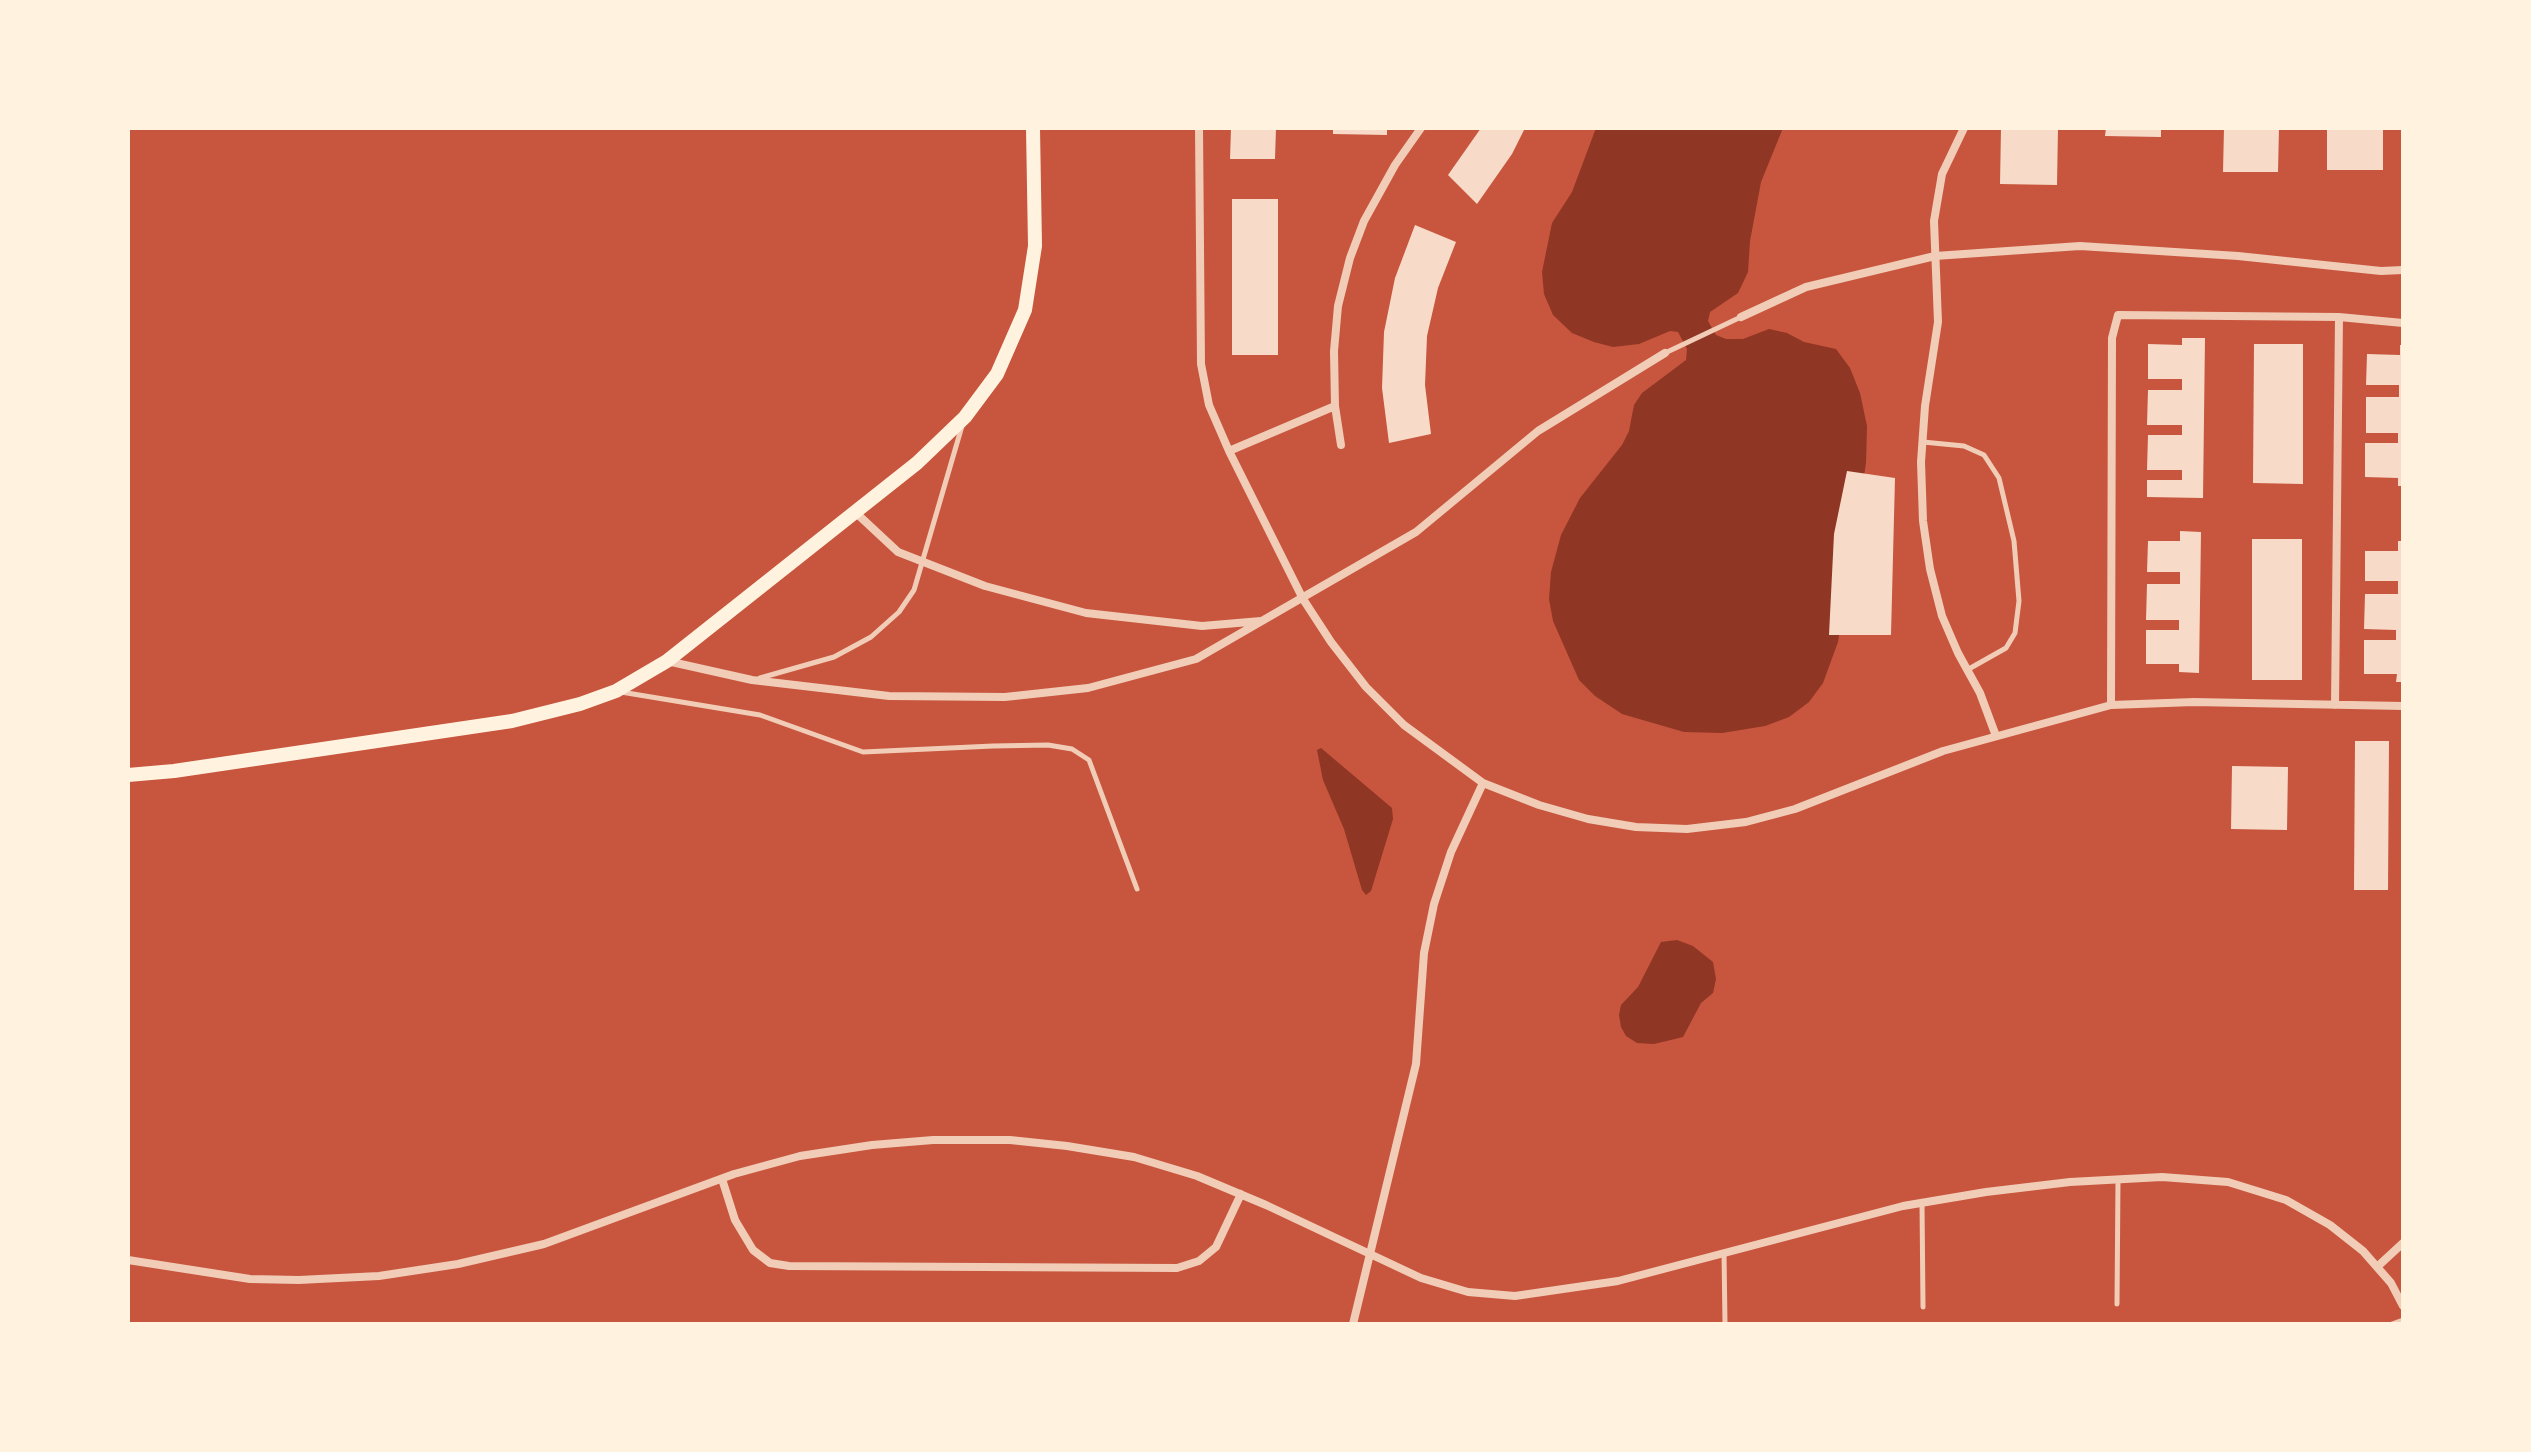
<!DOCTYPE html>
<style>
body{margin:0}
#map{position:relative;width:2531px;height:1452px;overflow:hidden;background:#c8553d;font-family:"Roboto Condensed",sans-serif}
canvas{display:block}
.frame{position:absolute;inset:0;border:130px solid #fff3e0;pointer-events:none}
</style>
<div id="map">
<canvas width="2531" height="1452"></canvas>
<div class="frame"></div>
</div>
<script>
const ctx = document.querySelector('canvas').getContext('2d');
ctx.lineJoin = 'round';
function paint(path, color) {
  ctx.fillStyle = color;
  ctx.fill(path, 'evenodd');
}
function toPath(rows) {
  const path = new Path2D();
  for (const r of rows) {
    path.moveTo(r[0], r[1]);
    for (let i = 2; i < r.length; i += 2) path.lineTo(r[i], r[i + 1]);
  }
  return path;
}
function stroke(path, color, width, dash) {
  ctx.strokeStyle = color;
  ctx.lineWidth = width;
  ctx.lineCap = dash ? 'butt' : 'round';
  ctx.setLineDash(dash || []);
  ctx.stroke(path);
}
paint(toPath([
 [1596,128,1783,128,1761,182,1750,241,1748,272,1738,293,1710,312,1708,321,1716,335,1726,339,1743,339,1769,329,1787,333,1804,342,1836,349,1850,368,1860,393,1867,426,1866,463,1838,642,1823,683,1809,702,1789,717,1765,726,1722,733,1684,732,1622,714,1595,696,1579,680,1553,621,1549,599,1551,572,1561,535,1580,498,1622,445,1629,431,1634,405,1642,393,1686,360,1687,349,1678,332,1670,331,1639,344,1613,347,1594,342,1572,333,1553,315,1544,294,1542,272,1552,223,1572,192],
 [1321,748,1392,808,1393,819,1371,891,1366,895,1362,890,1344,829,1323,780,1317,750],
 [1677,940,1693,946,1713,962,1716,979,1713,993,1701,1003,1683,1037,1654,1044,1637,1043,1626,1036,1621,1027,1619,1015,1621,1005,1638,987,1661,942]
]), '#8f3625');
paint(toPath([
 [1231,128,1276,128,1275,159,1230,159],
 [1333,128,1387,128,1387,135,1333,134],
 [1481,128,1525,128,1512,154,1477,204,1448,175],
 [2001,128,2058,128,2057,185,2000,184],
 [2106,128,2161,128,2161,137,2105,136],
 [2224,128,2279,128,2278,172,2223,172],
 [2327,128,2383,128,2383,170,2327,170],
 [1232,199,1278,199,1278,355,1232,355],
 [1415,225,1456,242,1438,288,1427,336,1425,385,1431,434,1389,443,1382,388,1384,332,1395,278],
 [2182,338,2205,338,2203,498,2147,497,2147,480,2182,480,2182,470,2147,470,2148,435,2182,435,2182,425,2147,425,2148,390,2182,390,2182,379,2148,379,2148,344,2182,345],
 [2254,344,2303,344,2303,484,2253,483],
 [2400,345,2403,345,2403,486,2398,486,2398,478,2365,477,2365,443,2398,443,2398,433,2366,433,2366,397,2399,397,2399,385,2366,385,2367,354,2400,355],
 [1847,471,1895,478,1891,635,1829,635,1834,534],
 [2180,531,2201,532,2199,673,2179,672,2179,664,2146,664,2146,630,2179,630,2179,620,2146,620,2147,584,2180,584,2180,572,2147,572,2148,541,2180,541],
 [2252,539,2302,539,2302,680,2252,680],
 [2398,541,2403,541,2403,682,2396,682,2397,674,2364,674,2364,640,2396,640,2396,630,2364,629,2365,594,2398,594,2398,581,2365,581,2365,551,2398,551],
 [2355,741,2389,741,2388,890,2354,890],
 [2232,766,2288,767,2287,830,2231,829]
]), '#f7dbc8');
stroke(toPath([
 [1665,353,1741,317],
 [1923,442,1964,446,1984,455,1999,478,2014,541,2019,601,2015,633,2006,648,1967,670],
 [760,678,834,657,871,637,899,612,914,590,962,426],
 [621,692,760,715,863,752,993,746,1048,745,1072,749,1089,760,1137,889],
 [1922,1203,1923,1307],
 [1724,1253,1725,1324],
 [2117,1304,2118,1180],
 [2392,1324,2403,1320]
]), '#f1ccb7', 5);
stroke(toPath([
 [1199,128,1201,364,1209,405,1229,451,1303,599,1331,642,1366,687,1404,725,1483,783,1539,805,1588,819,1636,827,1687,829,1746,822,1795,809,1943,751,2111,705,2194,702,2403,706],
 [1964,128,1942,174,1934,221,1938,322,1925,406,1921,462,1923,521,1930,569,1942,616,1958,653,1980,693,1996,736],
 [1741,317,1806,287,1935,256,2080,246,2238,256,2381,271,2403,270],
 [1341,445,1335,406,1334,351,1338,306,1350,258,1364,221,1395,165,1421,128],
 [1229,451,1335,406],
 [854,511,898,552,985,586,1086,613,1202,626,1261,621],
 [667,661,752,680,889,696,1005,697,1088,688,1196,659,1416,532,1538,431,1665,353],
 [2111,705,2112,338,2118,315,2339,317,2403,323],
 [2335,705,2339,317],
 [722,1179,735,1220,753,1250,770,1263,789,1266,1177,1268,1199,1261,1216,1247,1241,1194],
 [128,1260,250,1279,299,1280,379,1276,458,1264,544,1244,734,1174,800,1156,872,1145,933,1140,1010,1140,1067,1146,1134,1157,1197,1176,1266,1205,1421,1278,1468,1292,1515,1296,1618,1281,1903,1206,1986,1192,2070,1182,2162,1177,2228,1182,2286,1200,2330,1225,2363,1251,2391,1283,2403,1306],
 [2377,1267,2403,1243],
 [1353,1324,1416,1064,1424,953,1434,904,1451,852,1483,783]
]), '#f1ccb7', 8);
stroke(toPath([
 [128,775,174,771,512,721,580,704,616,691,667,661,917,463,965,417,997,374,1025,310,1035,246,1033,128]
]), '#fff3e0', 14);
</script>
